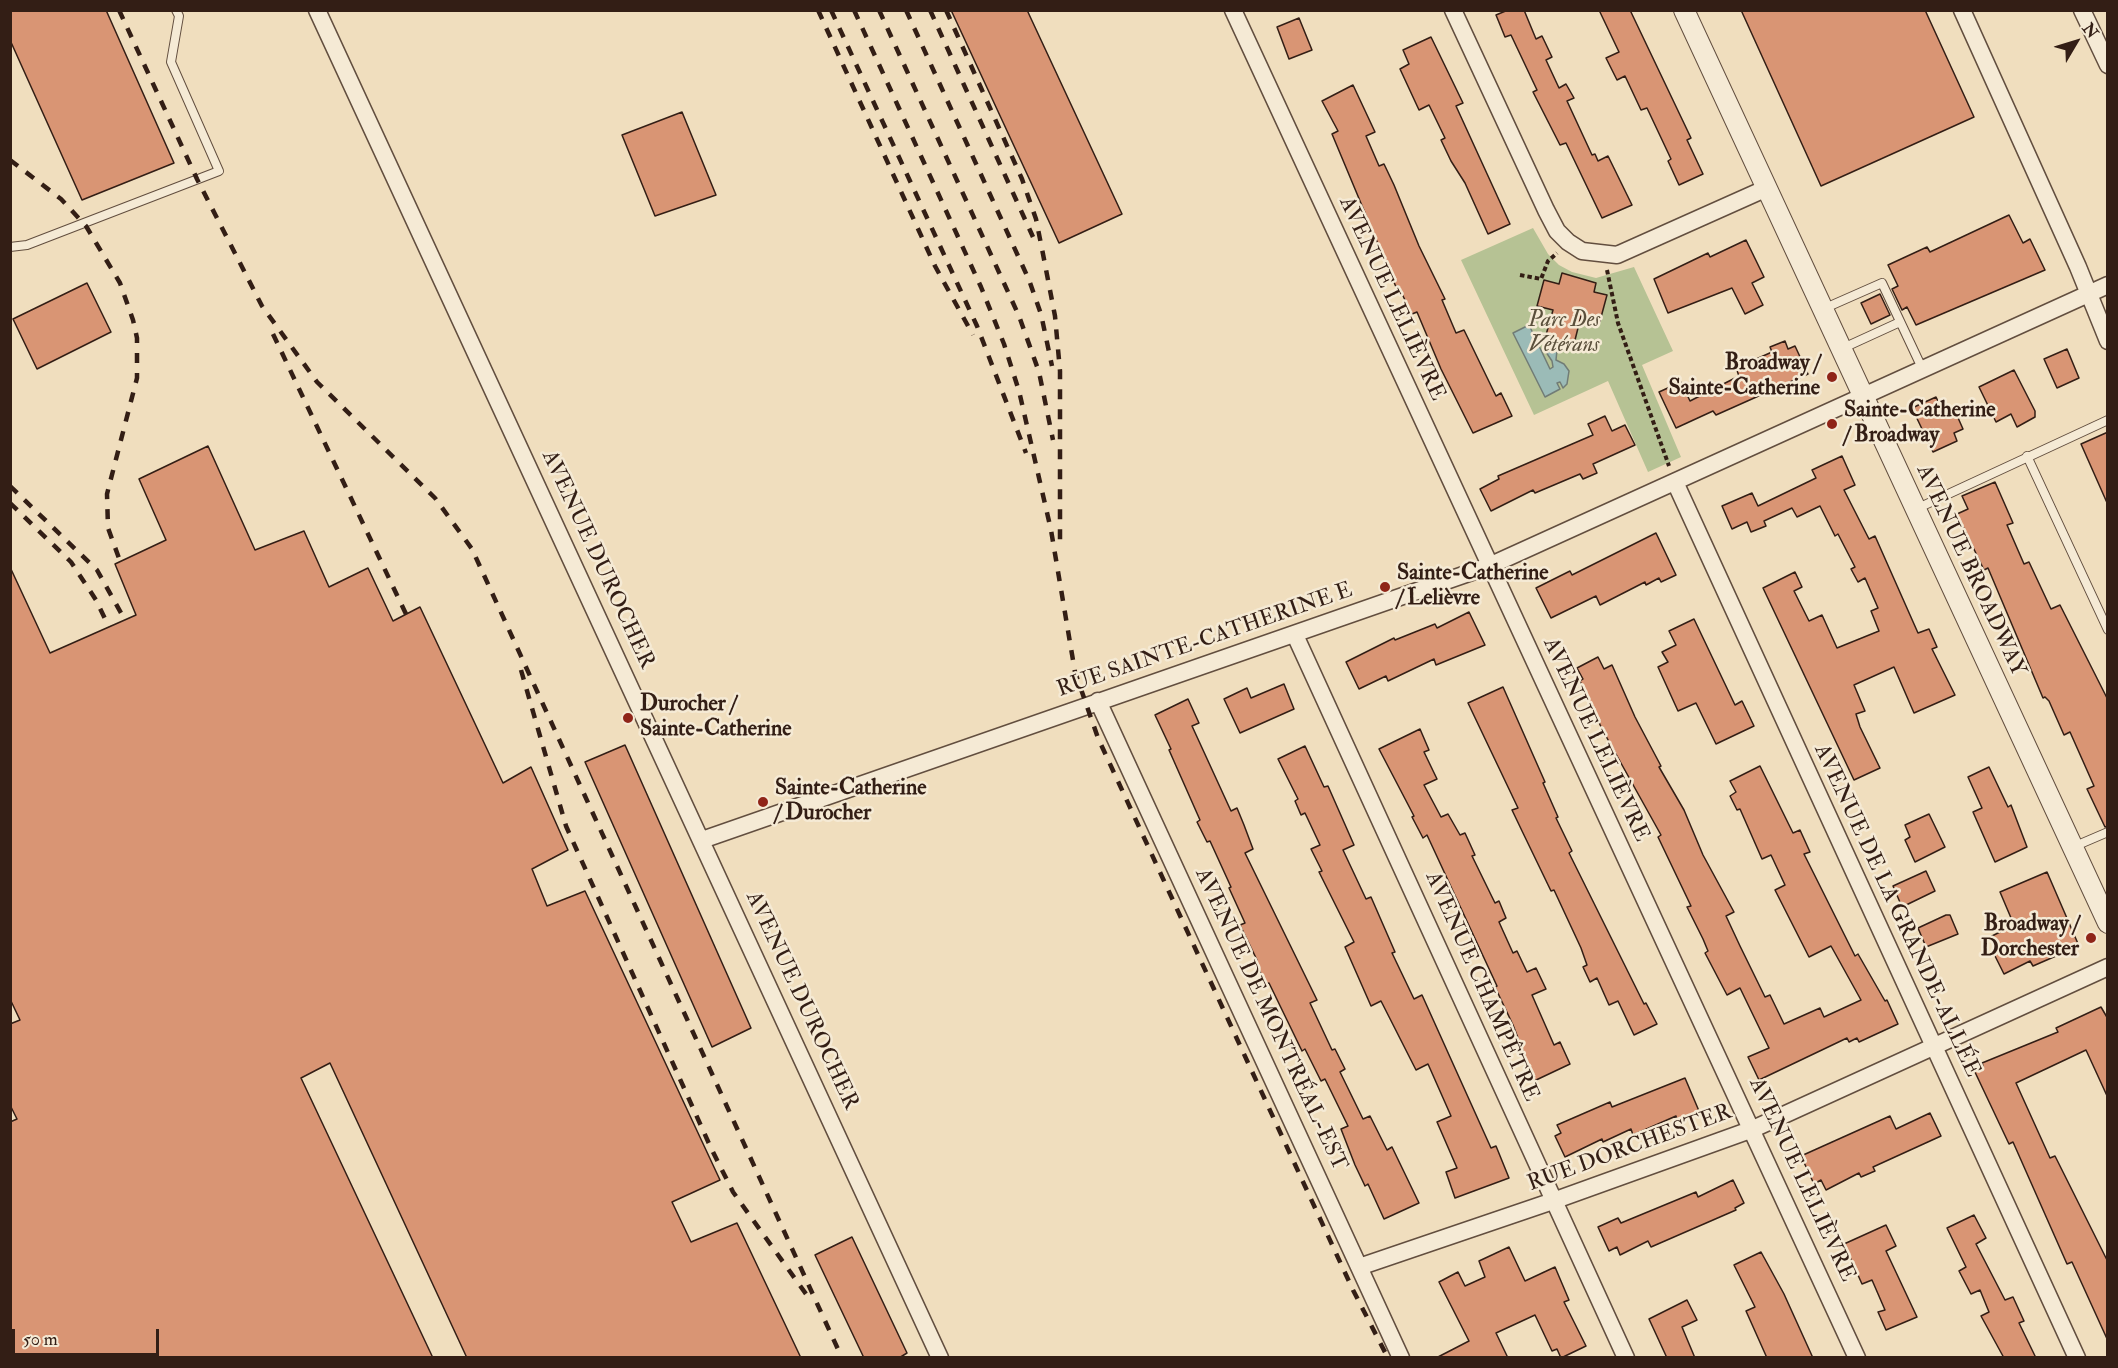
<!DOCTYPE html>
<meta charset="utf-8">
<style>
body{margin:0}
#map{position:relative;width:2118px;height:1368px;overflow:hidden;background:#f0debe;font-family:"IM FELL Double Pica",serif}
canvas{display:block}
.frame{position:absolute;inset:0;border:12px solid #331e15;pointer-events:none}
.north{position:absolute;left:2046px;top:12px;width:60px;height:60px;-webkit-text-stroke:4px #f5ead5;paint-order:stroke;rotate:52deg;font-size:16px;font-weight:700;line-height:24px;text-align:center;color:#331e15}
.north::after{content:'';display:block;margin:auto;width:21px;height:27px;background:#331e15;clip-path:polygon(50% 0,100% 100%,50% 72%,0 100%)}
.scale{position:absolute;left:12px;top:1329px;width:147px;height:27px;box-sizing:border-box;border:3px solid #331e15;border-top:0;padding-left:8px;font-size:18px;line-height:21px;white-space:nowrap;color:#331e15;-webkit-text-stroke:4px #f5ead5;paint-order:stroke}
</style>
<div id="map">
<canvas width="2118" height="1368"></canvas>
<div class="frame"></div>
<div class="north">N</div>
<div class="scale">50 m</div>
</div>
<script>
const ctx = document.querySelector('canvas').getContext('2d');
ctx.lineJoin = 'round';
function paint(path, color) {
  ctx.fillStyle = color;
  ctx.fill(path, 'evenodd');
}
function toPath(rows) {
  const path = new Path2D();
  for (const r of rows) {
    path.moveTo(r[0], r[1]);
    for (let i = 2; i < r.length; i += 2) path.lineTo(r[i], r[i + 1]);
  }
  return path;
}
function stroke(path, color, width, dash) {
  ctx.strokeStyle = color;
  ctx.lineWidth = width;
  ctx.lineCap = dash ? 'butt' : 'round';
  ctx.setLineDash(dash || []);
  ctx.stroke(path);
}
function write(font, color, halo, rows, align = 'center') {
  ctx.font = font + ' "IM FELL Double Pica",serif';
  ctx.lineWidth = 5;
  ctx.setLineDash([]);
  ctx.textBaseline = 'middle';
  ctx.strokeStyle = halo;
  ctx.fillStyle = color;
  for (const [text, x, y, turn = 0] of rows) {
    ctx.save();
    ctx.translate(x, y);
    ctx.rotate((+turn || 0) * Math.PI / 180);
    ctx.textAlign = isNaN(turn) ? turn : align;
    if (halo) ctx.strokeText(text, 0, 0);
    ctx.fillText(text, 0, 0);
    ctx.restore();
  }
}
paint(toPath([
 [1533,228,1548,254,1559,265,1572,272,1596,278,1634,267,1673,351,1642,365,1681,457,1648,472,1608,381,1534,415,1461,260]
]), '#b6c294');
const water = toPath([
 [1529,325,1550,369,1553,367,1552,361,1546,352,1557,350,1556,360,1564,364,1569,371,1567,384,1563,388,1560,382,1557,383,1560,389,1545,397,1513,333,1529,325]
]);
paint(water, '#9bbbb7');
stroke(water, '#717c76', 1.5);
const building = toPath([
 [10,10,106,10,174,163,82,200,10,40,10,10],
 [951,10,1027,10,1122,214,1059,243,951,10],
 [1508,10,1524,10,1536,39,1542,36,1552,57,1546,60,1559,88,1566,84,1574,98,1567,101,1592,155,1595,154,1598,161,1608,156,1632,205,1602,218,1566,143,1560,145,1533,92,1537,90,1511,35,1505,37,1496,15,1508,10],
 [1599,10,1630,10,1691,138,1687,140,1703,174,1679,185,1668,161,1671,159,1647,108,1641,110,1625,76,1617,80,1606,58,1619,52,1599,10],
 [1741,10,1925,10,1974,117,1821,186,1741,10],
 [1299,18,1312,50,1289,59,1277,27,1299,18],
 [1431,37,1463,103,1456,106,1510,224,1488,234,1465,183,1451,161,1441,140,1445,138,1429,105,1419,110,1400,69,1409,64,1403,50,1431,37],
 [1353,85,1375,132,1366,136,1379,166,1384,164,1394,185,1419,246,1445,299,1442,300,1456,333,1464,330,1496,396,1501,393,1512,416,1473,433,1441,369,1417,312,1412,314,1398,286,1396,287,1332,134,1338,131,1322,101,1353,85],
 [682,112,716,195,655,216,622,135,682,112],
 [2009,215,2023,243,2030,239,2045,270,1916,325,1907,307,1902,310,1892,289,1898,286,1888,265,1927,247,1930,252,2009,215],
 [1746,240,1764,277,1752,283,1763,305,1745,314,1732,288,1668,313,1654,279,1708,253,1710,257,1746,240],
 [1562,273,1596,283,1594,292,1607,295,1600,321,1581,316,1574,344,1559,345,1546,335,1553,310,1537,306,1544,280,1559,284,1562,273],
 [87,283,111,332,37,369,13,319,87,283],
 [1880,294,1890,315,1871,324,1861,303,1880,294],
 [1785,341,1788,349,1795,346,1808,374,1716,415,1713,411,1676,428,1659,392,1681,382,1690,401,1739,376,1736,368,1772,352,1770,347,1785,341],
 [2067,349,2079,378,2057,388,2044,359,2067,349],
 [2014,370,2035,411,2035,417,2017,427,2011,414,1996,422,1979,387,2014,370],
 [1936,397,1945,416,1955,411,1963,429,1954,433,1957,441,1933,452,1912,408,1936,397],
 [1605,416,1612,431,1625,425,1635,445,1593,464,1597,473,1583,479,1580,474,1535,493,1533,490,1491,511,1480,489,1499,479,1498,476,1593,435,1588,424,1605,416],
 [2108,432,2108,505,2081,444,2108,432],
 [208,446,255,550,304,531,329,587,368,568,393,621,420,607,503,783,531,767,568,850,532,869,547,906,585,891,720,1180,672,1202,691,1242,737,1223,801,1358,467,1358,330,1063,301,1078,433,1358,10,1358,10,1122,17,1119,10,1105,10,1024,20,1020,10,999,10,567,50,653,136,615,115,564,166,540,139,479,208,446],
 [1842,456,1855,485,1844,490,1869,539,1875,536,1918,633,1929,629,1937,647,1932,649,1955,695,1914,713,1894,667,1854,685,1865,711,1856,714,1860,727,1880,768,1854,780,1763,588,1795,572,1802,587,1794,591,1809,621,1822,615,1837,648,1879,631,1871,611,1878,608,1865,578,1858,582,1851,569,1855,567,1838,534,1835,536,1820,506,1797,517,1792,508,1764,521,1766,526,1751,532,1747,522,1732,529,1722,506,1752,493,1758,506,1816,478,1812,470,1842,456],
 [1995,482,2013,523,2007,525,2024,564,2029,562,2051,609,2060,605,2108,700,2108,826,2105,827,2087,789,2094,786,2070,732,2064,735,2049,701,2045,697,2043,698,1988,568,1984,570,1957,514,1968,509,1962,496,1995,482],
 [1656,533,1676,575,1661,582,1659,578,1646,585,1645,582,1600,605,1596,596,1551,618,1536,588,1570,571,1572,575,1656,533],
 [1469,612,1485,645,1436,665,1434,659,1388,681,1386,676,1359,689,1346,662,1394,638,1395,640,1435,624,1437,628,1469,612],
 [1694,619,1735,705,1742,701,1754,726,1716,744,1696,703,1678,711,1658,667,1668,662,1662,652,1676,645,1669,631,1694,619],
 [1598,657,1604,669,1612,665,1635,717,1661,766,1659,767,1684,810,1703,855,1734,912,1726,916,1740,946,1765,997,1770,995,1784,1024,1820,1008,1824,1017,1861,1000,1831,946,1809,957,1775,890,1785,885,1771,855,1762,859,1740,809,1737,810,1730,796,1736,792,1730,781,1760,766,1793,833,1800,830,1810,852,1804,854,1855,956,1858,954,1885,1001,1887,1000,1898,1024,1859,1042,1857,1038,1849,1042,1847,1038,1759,1080,1748,1057,1769,1048,1740,988,1727,995,1705,953,1708,951,1703,939,1687,907,1691,906,1658,837,1661,835,1602,729,1580,681,1583,679,1577,668,1598,657],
 [1284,684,1294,709,1240,733,1224,699,1247,688,1251,698,1284,684],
 [1503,687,1545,782,1543,783,1558,817,1556,818,1572,851,1569,853,1644,1004,1646,1003,1657,1024,1634,1035,1618,1001,1609,1005,1597,978,1590,982,1583,967,1587,965,1581,948,1554,890,1551,891,1523,833,1512,810,1518,808,1468,703,1503,687],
 [1188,699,1199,723,1192,726,1231,811,1237,808,1244,825,1253,849,1245,853,1317,1000,1310,1003,1332,1050,1335,1049,1345,1069,1340,1072,1363,1119,1370,1116,1387,1150,1392,1147,1419,1203,1384,1219,1368,1184,1365,1186,1355,1165,1341,1129,1348,1126,1325,1079,1321,1081,1305,1049,1302,1051,1269,983,1266,984,1255,961,1257,960,1240,925,1245,923,1229,888,1231,887,1210,841,1207,842,1197,822,1200,820,1169,750,1171,749,1155,715,1188,699],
 [1420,729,1429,750,1424,752,1437,779,1424,785,1441,817,1448,814,1460,835,1465,833,1475,855,1472,856,1495,903,1499,901,1506,918,1499,922,1513,953,1517,951,1527,972,1536,968,1546,989,1532,995,1554,1045,1560,1042,1570,1064,1534,1081,1524,1060,1526,1059,1513,1025,1495,987,1497,986,1427,835,1423,838,1412,817,1414,816,1379,749,1420,729],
 [625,745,751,1028,712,1047,585,762,625,745],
 [1305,746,1324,787,1328,786,1354,845,1343,850,1366,899,1371,897,1395,952,1392,953,1414,999,1422,995,1491,1148,1496,1146,1509,1178,1455,1198,1446,1172,1457,1168,1437,1122,1451,1116,1428,1064,1416,1070,1381,1001,1371,1006,1345,947,1354,942,1319,872,1322,871,1311,849,1320,845,1305,813,1301,815,1295,801,1298,799,1278,759,1305,746],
 [1989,767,2008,807,2011,805,2027,847,1995,862,1973,812,1982,808,1968,777,1989,767],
 [1929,814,1945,847,1915,862,1905,840,1910,837,1905,825,1929,814],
 [1926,871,1935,891,1902,907,1893,886,1926,871],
 [2047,872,2079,946,2033,966,2030,961,2004,974,1994,954,2000,951,1992,936,2014,925,2000,892,2047,872],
 [1946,915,1950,915,1958,934,1926,947,1918,928,1946,915],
 [2101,1007,2108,1019,2108,1098,2086,1050,2016,1083,2050,1158,2055,1156,2108,1262,2108,1341,2072,1262,2067,1264,2013,1142,2009,1144,1974,1070,1983,1066,1982,1063,2058,1032,2056,1028,2101,1007],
 [1685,1078,1699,1111,1677,1120,1676,1116,1633,1135,1631,1129,1603,1142,1602,1139,1565,1157,1555,1136,1561,1133,1557,1125,1610,1102,1612,1107,1685,1078],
 [1930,1113,1941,1136,1873,1167,1875,1171,1861,1177,1859,1173,1826,1190,1821,1180,1814,1184,1801,1156,1890,1116,1896,1129,1930,1113],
 [1733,1180,1744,1203,1735,1208,1736,1210,1651,1247,1648,1241,1620,1255,1617,1247,1609,1251,1598,1227,1618,1218,1621,1223,1696,1192,1698,1197,1733,1180],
 [1974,1215,1986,1238,1976,1244,2005,1300,2013,1297,2024,1321,2019,1323,2036,1358,2004,1358,1981,1316,1989,1312,1980,1290,1971,1294,1959,1271,1966,1267,1947,1228,1974,1215],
 [1886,1225,1896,1246,1886,1251,1917,1317,1886,1330,1878,1312,1885,1310,1872,1280,1862,1284,1844,1244,1886,1225],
 [852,1237,907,1353,899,1358,864,1358,815,1255,852,1237],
 [1509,1247,1525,1281,1555,1267,1569,1300,1564,1302,1586,1346,1561,1358,1557,1349,1552,1351,1535,1315,1496,1333,1508,1358,1436,1358,1469,1341,1439,1282,1458,1272,1465,1286,1485,1277,1479,1261,1509,1247],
 [1761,1252,1784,1294,1813,1358,1767,1358,1746,1311,1755,1307,1734,1265,1761,1252],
 [1687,1300,1697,1320,1682,1327,1695,1358,1667,1358,1649,1319,1687,1300]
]);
paint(building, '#d99574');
stroke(building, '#331e15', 1.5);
const service = toPath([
 [10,247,27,245,219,171,171,62,179,16,176,10],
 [1823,309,1882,283,1922,368],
 [1841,349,1900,322],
 [2027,456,2108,630],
 [1916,509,2108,420],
 [2073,847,2108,832]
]);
const minor = toPath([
 [317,10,940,1358],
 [1233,10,1857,1358],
 [1453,10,1546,210,1557,231,1568,242,1582,251,1617,255,1767,188],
 [1962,10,2078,267,2108,341],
 [2082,10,2108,65],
 [1675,482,2077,1358],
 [1295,635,1626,1358],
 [1098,701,1401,1358],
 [702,840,1489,566,2108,285],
 [1359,1267,1553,1201,1753,1129,2108,967]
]);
const tertiary = toPath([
 [1684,10,2108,923]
]);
stroke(service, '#624e3f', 10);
stroke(minor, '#624e3f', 19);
stroke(tertiary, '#624e3f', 22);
stroke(toPath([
 [1607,270,1618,323,1669,466],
 [1520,275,1541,279,1548,261,1557,253]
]), '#331e15', 4, [4.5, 3]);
stroke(service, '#f5ead5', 8);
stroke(minor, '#f5ead5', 16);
stroke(tertiary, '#f5ead5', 20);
stroke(toPath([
 [119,10,197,179,262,306,317,382,435,498,472,549,842,1358],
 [818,10,935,266,973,335],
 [831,10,977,326,1026,453],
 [854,10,981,287,1004,344,1019,391,1051,530,1075,672,1098,738,1353,1290,1388,1358],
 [879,10,1019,316,1039,372,1053,440],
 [906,10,1029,280,1041,314,1052,366],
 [930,10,1033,237],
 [946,10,1022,179,1036,219,1043,254,1055,316,1060,371,1060,542],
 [10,160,61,199,86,226,120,283,133,320,137,338,137,378,107,494,108,528,120,561],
 [273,334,406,614],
 [10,486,97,570,125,620],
 [10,503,71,562,96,600,109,627],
 [521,670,566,826,711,1148,733,1192,806,1294]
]), '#331e15', 4.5, [10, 10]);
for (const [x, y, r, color] of [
 [1832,377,6,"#8f2418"],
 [1832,424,6,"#8f2418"],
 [1385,587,6,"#8f2418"],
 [628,718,6,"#8f2418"],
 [763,802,6,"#8f2418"],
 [2091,938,6,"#8f2418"]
]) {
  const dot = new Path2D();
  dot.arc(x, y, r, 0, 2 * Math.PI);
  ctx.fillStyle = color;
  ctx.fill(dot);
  stroke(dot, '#f5ead5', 2);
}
write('22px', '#331e15', '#f5ead5', [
 ["AVENUE LELIÈVRE",1391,299,65],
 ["AVENUE DUROCHER",597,560,65],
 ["AVENUE BROADWAY",1970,571,65],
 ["RUE SAINTE-CATHERINE E",1205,641,-19],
 ["AVENUE LELIÈVRE",1595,740,65],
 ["AVENUE DE LA GRANDE-ALLÉE",1896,911,65],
 ["AVENUE CHAMPÊTRE",1481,987,66],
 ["AVENUE DUROCHER",801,1001,65],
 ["AVENUE DE MONTRÉAL-EST",1270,1020,65],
 ["RUE DORCHESTER",1630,1149,-20],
 ["AVENUE LELIÈVRE",1801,1180,65]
]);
write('italic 22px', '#5a4f3b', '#f5ead5', [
 ["Parc Des",1564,321],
 ["Vétérans",1564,346]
]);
write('bold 22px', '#331e15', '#f5ead5', [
 ["Broadway /",1820,364,"right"],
 ["Sainte-Catherine",1820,389,"right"],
 ["Sainte-Catherine",1844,411],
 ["/ Broadway",1844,436],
 ["Sainte-Catherine",1397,574],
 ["/ Lelièvre",1397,599],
 ["Durocher /",640,705],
 ["Sainte-Catherine",640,730],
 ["Sainte-Catherine",775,789],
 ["/ Durocher",775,814],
 ["Broadway /",2079,925,"right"],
 ["Dorchester",2079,950,"right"]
], 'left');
</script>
